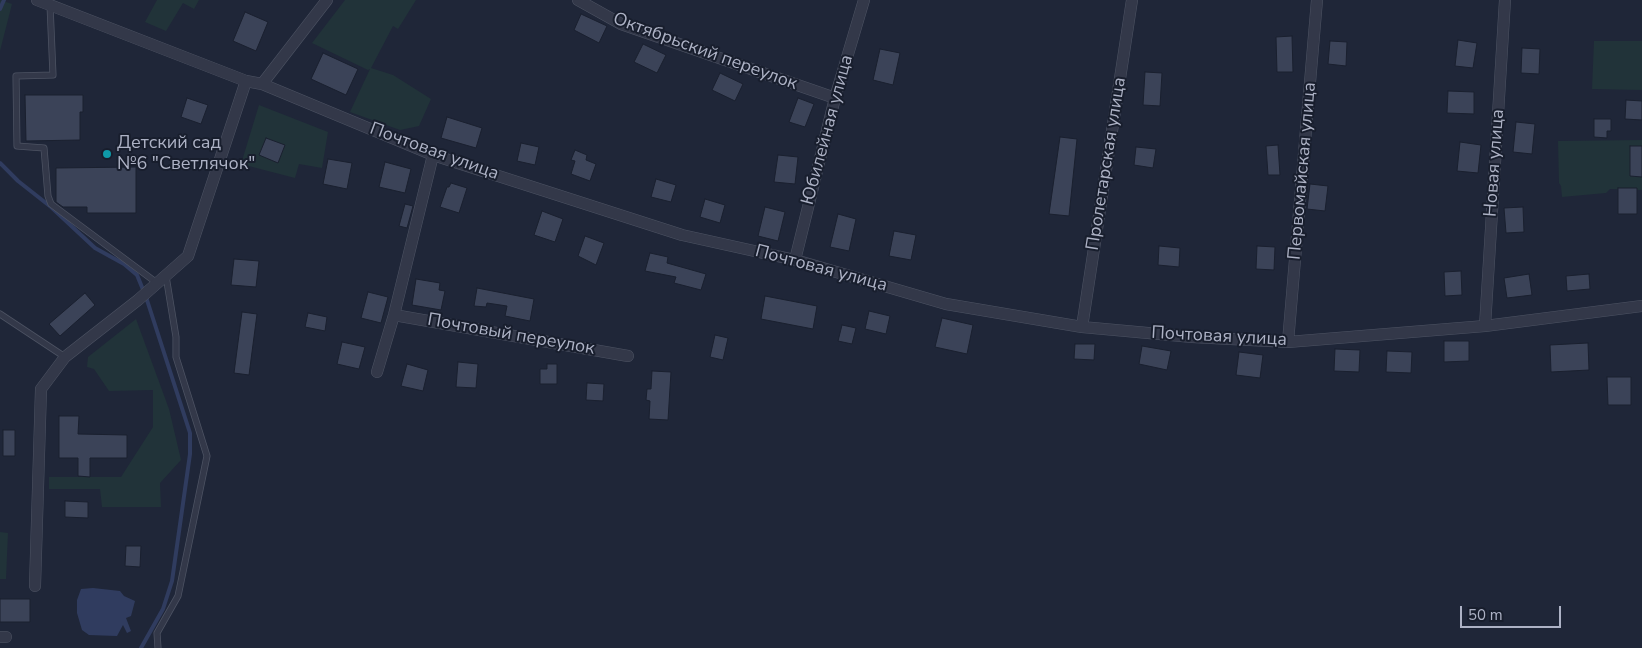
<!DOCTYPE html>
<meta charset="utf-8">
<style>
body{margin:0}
#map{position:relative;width:1642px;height:648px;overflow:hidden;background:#1f2638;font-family:"Nunito Sans",sans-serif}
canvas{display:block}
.scale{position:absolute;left:1460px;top:606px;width:101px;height:22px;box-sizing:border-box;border:2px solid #adb2c5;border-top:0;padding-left:6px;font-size:15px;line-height:18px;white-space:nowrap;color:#adb2c5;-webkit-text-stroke:4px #181e2d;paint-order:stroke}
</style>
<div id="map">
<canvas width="1642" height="648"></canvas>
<div class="scale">50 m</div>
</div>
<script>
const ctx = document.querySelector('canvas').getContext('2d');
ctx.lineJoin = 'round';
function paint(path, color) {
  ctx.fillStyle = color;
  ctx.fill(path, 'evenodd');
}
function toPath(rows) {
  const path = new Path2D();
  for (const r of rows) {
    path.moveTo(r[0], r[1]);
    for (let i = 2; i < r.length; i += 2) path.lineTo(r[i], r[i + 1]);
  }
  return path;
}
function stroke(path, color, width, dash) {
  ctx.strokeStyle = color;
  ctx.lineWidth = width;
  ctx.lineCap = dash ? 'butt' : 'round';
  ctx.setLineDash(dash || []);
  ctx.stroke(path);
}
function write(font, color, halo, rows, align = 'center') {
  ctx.font = font + ' "Nunito Sans",sans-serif';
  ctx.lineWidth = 4;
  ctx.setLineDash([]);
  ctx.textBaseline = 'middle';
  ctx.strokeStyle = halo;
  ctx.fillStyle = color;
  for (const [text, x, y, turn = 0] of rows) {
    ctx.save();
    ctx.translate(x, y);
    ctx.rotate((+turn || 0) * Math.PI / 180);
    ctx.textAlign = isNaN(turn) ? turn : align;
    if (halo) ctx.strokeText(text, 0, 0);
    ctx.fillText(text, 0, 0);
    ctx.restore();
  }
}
paint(toPath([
 [0,0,12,4,0,51],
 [157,0,199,0,194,9,183,3,166,31,145,22],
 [345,0,416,0,398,29,393,26,371,68,393,75,431,99,419,126,400,130,350,112,370,69,368,70,312,43],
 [1594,41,1642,41,1642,90,1592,89],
 [259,105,328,132,322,168,299,164,295,178,241,164],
 [1642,140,1642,190,1610,189,1606,193,1562,197,1561,186,1559,183,1558,141],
 [136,319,169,409,181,460,160,483,161,507,102,507,100,489,49,489,49,477,121,477,153,427,153,390,109,391,94,369,87,367,88,357],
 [0,532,8,533,6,579,0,579]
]), '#213339');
paint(toPath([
 [93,588,120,591,124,596,135,601,131,616,126,618,131,631,127,633,123,625,117,636,89,635,82,630,77,613,77,600,81,589]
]), '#303c5f');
stroke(toPath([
 [0,9,4,0],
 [0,163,18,181,51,207,95,248,124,264,137,275,146,297,190,433,190,454,172,581,163,609,141,648]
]), '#303c5f', 4);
const building = toPath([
 [245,12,268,22,256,51,233,41,245,12],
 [581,14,607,26,599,43,574,30,581,14],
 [1292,36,1293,72,1277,72,1276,37,1292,36],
 [1458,40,1477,43,1473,68,1455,66,1458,40],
 [1330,41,1347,42,1346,66,1328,64,1330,41],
 [643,44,666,55,657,73,634,62,643,44],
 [1522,48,1540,49,1539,74,1521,73,1522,48],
 [880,49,900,53,893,85,873,80,880,49],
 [323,53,358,69,346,95,311,79,323,53],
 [1145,72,1162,73,1160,106,1143,105,1145,72],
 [720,73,743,84,735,101,712,90,720,73],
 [1448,91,1474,92,1474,114,1447,113,1448,91],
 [25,95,83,95,83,112,80,112,80,140,26,141,25,95],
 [187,98,208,105,201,124,181,117,187,98],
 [798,98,814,104,805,127,789,122,798,98],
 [1626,100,1642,101,1642,120,1625,119,1626,100],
 [447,117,482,128,476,148,441,138,447,117],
 [1594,119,1611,119,1611,131,1607,131,1607,138,1594,137,1594,119],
 [1516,122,1535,124,1532,154,1513,152,1516,122],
 [1060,137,1077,139,1069,216,1049,214,1060,137],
 [266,138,285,145,278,163,259,155,266,138],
 [1460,142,1481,145,1478,173,1457,171,1460,142],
 [521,143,539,147,535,165,517,161,521,143],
 [1278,145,1280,175,1268,175,1266,146,1278,145],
 [1630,146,1642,146,1642,177,1630,176,1630,146],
 [1136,147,1156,149,1153,168,1134,165,1136,147],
 [575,150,587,155,586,160,596,164,590,181,571,174,575,161,571,160,575,150],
 [778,155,798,157,795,184,774,182,778,155],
 [328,159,352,163,347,189,323,184,328,159],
 [385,162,411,169,405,193,379,187,385,162],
 [136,167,136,213,87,213,87,207,63,207,56,202,56,168,136,167],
 [656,179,676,185,671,202,651,197,656,179],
 [451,183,467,188,459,213,440,207,447,187,449,187,451,183],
 [1310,184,1328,186,1325,211,1307,209,1310,184],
 [1618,188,1637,188,1637,214,1618,214,1618,188],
 [705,199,725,205,720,223,700,217,705,199],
 [405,204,413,206,407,228,399,226,405,204],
 [765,207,785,212,778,241,758,236,765,207],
 [1523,207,1524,232,1506,233,1504,208,1523,207],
 [542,211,563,219,555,242,534,235,542,211],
 [838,214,856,219,849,251,830,247,838,214],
 [894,231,916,235,911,260,889,256,894,231],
 [585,236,604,243,596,265,578,256,585,236],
 [1159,246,1180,248,1179,267,1158,265,1159,246],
 [1257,246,1275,247,1274,270,1256,269,1257,246],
 [650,253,668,257,667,263,706,274,701,290,674,283,676,277,645,271,650,253],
 [234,259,259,261,256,287,231,285,234,259],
 [1461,271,1462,295,1445,296,1444,272,1461,271],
 [1529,274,1532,295,1507,298,1504,278,1529,274],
 [1589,274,1590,289,1567,291,1566,276,1589,274],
 [416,279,440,283,439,290,445,291,441,310,412,305,416,279],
 [477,288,534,299,530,321,505,316,507,306,487,303,486,307,474,306,477,288],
 [368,292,388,297,381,323,361,318,368,292],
 [85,293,95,305,60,336,49,324,85,293],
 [765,296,817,306,813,329,761,319,765,296],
 [869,311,890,316,886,334,865,329,869,311],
 [242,312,257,314,249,375,234,373,242,312],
 [308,313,327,317,325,331,305,327,308,313],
 [942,318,973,325,967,354,935,347,942,318],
 [842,325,856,328,852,344,838,341,842,325],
 [715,335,728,338,723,360,710,357,715,335],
 [1444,341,1469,341,1469,361,1444,362,1444,341],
 [342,342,365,347,359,369,337,364,342,342],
 [1588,343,1589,370,1551,372,1550,345,1588,343],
 [1075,344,1095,344,1094,360,1074,359,1075,344],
 [1142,346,1171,351,1167,370,1139,364,1142,346],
 [1335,349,1360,350,1359,372,1334,371,1335,349],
 [1387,351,1412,352,1411,373,1386,372,1387,351],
 [1239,352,1263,355,1260,378,1236,375,1239,352],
 [458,362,478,364,476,388,456,387,458,362],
 [407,364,428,370,423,391,401,386,407,364],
 [547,364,557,364,557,384,540,384,540,369,547,369,547,364],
 [652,371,671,372,668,420,649,419,650,401,646,400,647,389,651,389,652,371],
 [1607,377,1631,377,1631,405,1608,405,1607,377],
 [587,383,604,384,603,401,586,400,587,383],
 [59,416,79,416,78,434,127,435,127,458,90,458,90,477,78,476,78,458,59,458,59,416],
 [3,430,15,430,15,456,3,456,3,430],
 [65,501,88,502,88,518,65,517,65,501],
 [126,546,141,546,140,567,125,566,126,546],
 [0,599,30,599,30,622,0,622,0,599]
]);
paint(building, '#3b4358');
stroke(building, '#1a202f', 1);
const lane = toPath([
 [50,5,53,75,16,76,17,146,44,148,48,196,51,204,157,283],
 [0,314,65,357],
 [158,648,157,633,178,596,207,456,176,357,176,337,166,276]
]);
const street = toPath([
 [37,0,246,81,262,84,433,155,682,235,795,260,946,304,1082,327,1192,337,1288,342,1485,326,1642,306],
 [578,0,621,24,835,98],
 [262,84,327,0],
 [795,260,835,98,864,0],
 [394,315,628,356],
 [1485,326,1505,0],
 [1082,327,1132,0],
 [1288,342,1317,0],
 [377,372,394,315,433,155],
 [35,586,41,389,65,357,138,300,188,256,246,81],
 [0,637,6,637]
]);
stroke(lane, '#4d5363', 7);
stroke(street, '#4d5363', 12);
stroke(lane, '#333849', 5.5);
stroke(street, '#333849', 11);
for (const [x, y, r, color] of [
 [107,154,5,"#0f9aa8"]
]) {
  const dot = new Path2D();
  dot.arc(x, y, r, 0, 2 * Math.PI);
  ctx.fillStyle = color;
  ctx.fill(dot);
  stroke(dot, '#181e2d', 2);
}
write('18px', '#adb2c5', '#181e2d', [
 ["Октябрьский переулок",705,52,20],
 ["Юбилейная улица",828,130,-75],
 ["Почтовая улица",434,152,20],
 ["Новая улица",1495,163,-86],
 ["Пролетарская улица",1107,164,-81],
 ["Первомайская улица",1303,171,-85],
 ["Почтовая улица",821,269,15],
 ["Почтовый переулок",511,335,10],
 ["Почтовая улица",1219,337,3]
]);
write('18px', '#adb2c5', '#181e2d', [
 ["Детский сад",117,144],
 ["№6 \"Светлячок\"",117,165]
], 'left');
</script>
